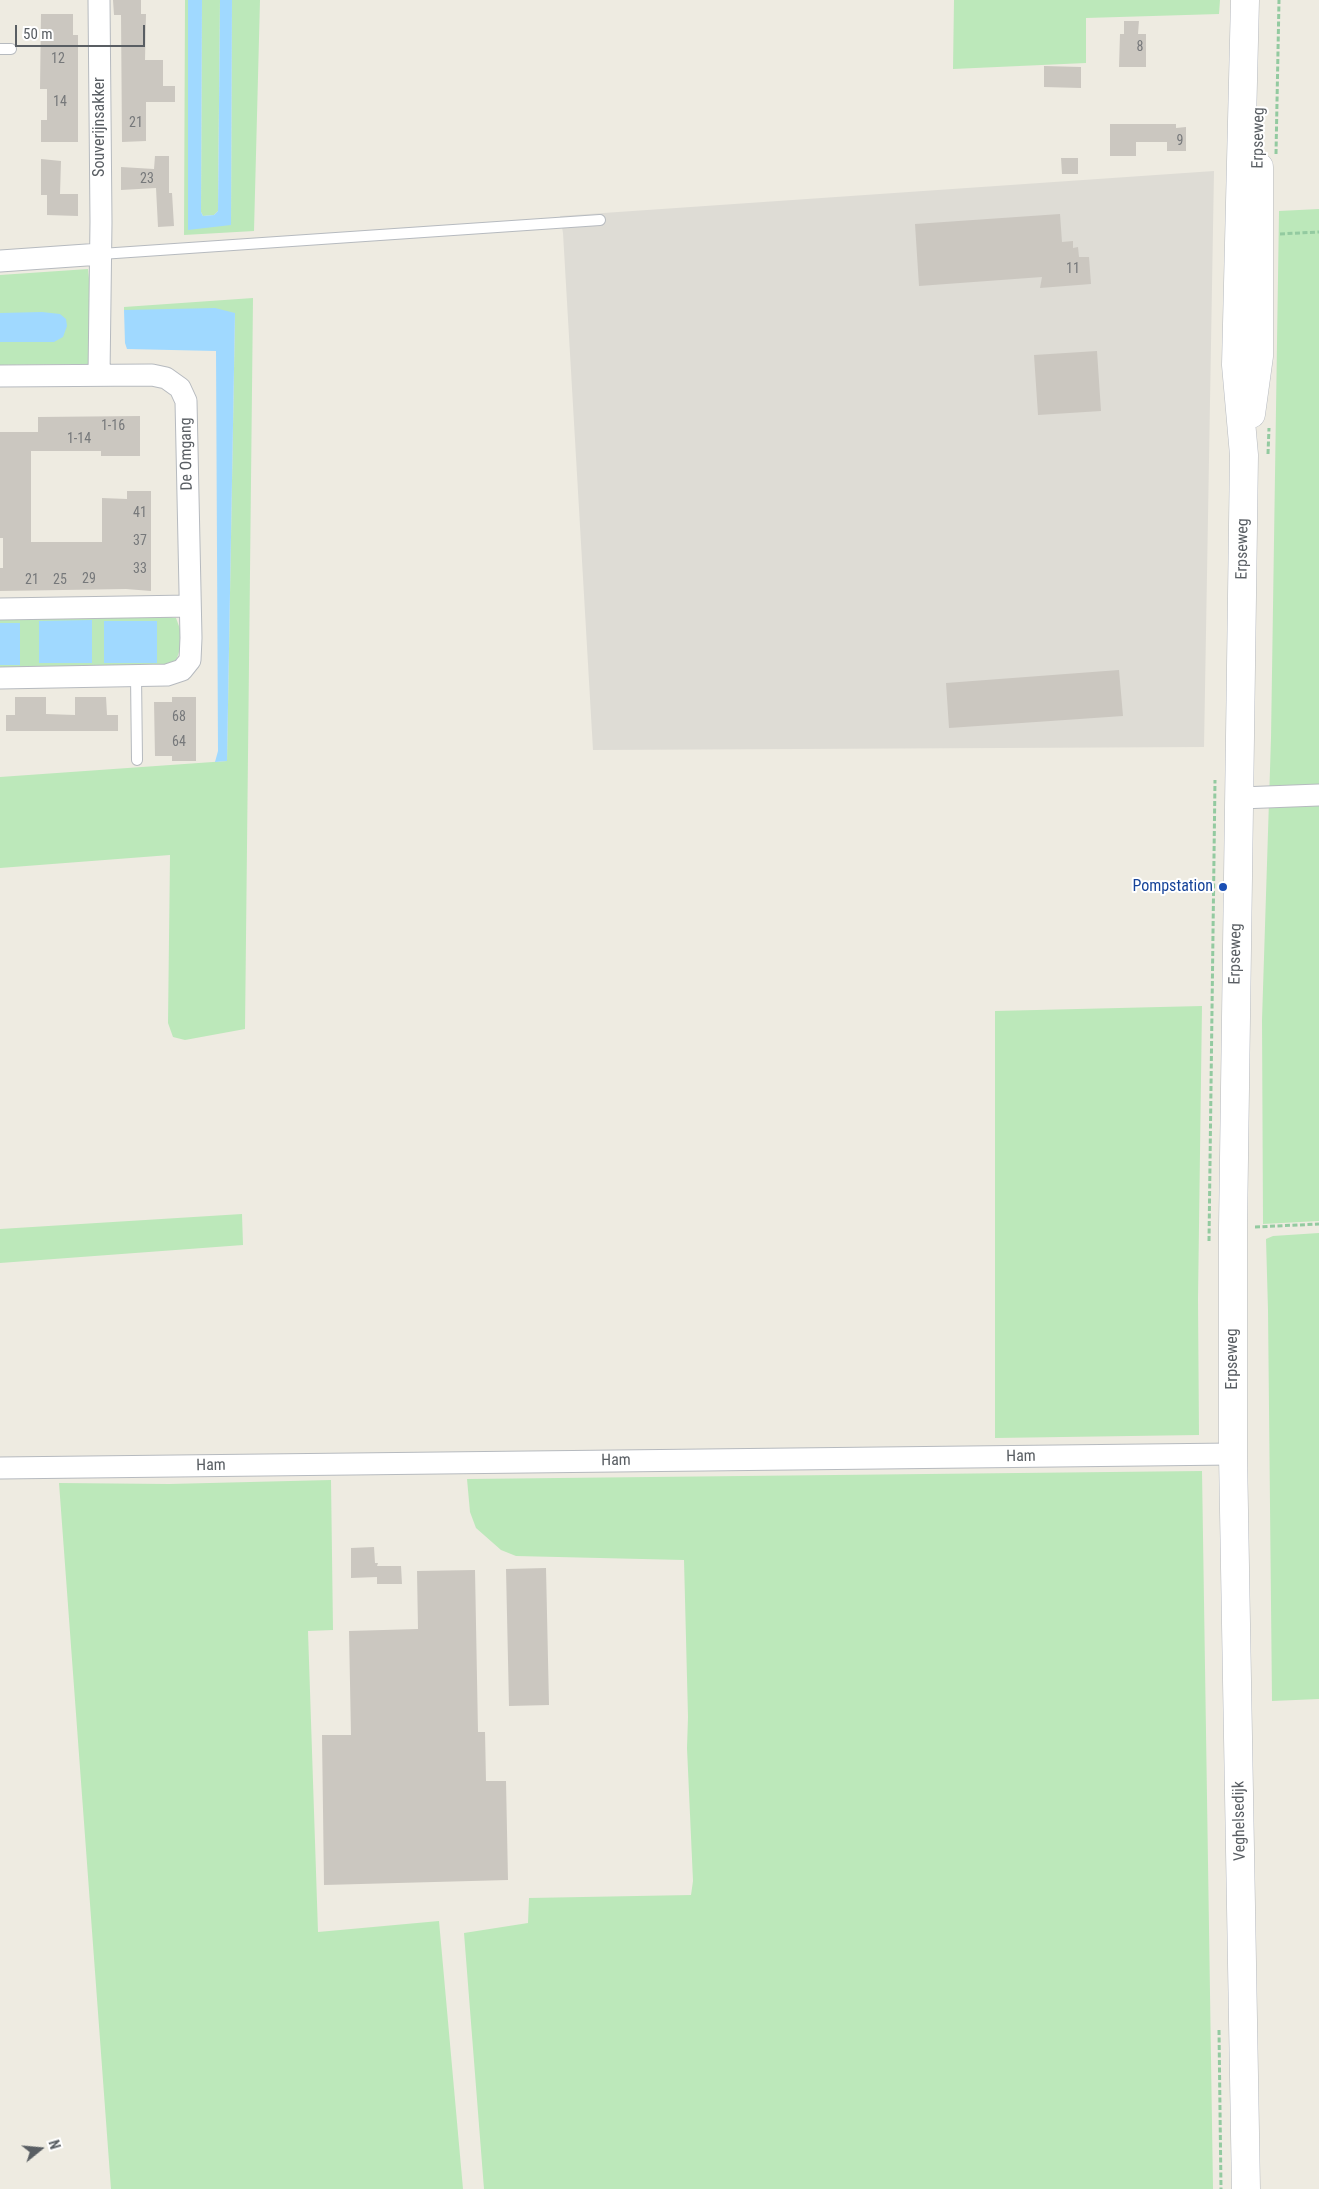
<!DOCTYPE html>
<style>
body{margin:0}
#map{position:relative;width:1319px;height:2189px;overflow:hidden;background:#eeebe1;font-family:"Roboto Condensed",sans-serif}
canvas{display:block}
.north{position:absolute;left:15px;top:2124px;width:50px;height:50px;-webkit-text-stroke:4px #fff;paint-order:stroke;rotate:73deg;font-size:14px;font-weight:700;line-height:20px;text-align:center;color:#595e63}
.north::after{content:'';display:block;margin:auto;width:18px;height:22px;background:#595e63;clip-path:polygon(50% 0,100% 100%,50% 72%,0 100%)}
.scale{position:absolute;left:15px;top:25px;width:130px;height:22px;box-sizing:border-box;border:2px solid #595e63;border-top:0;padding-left:6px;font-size:15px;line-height:18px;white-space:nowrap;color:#595e63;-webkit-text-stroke:4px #fff;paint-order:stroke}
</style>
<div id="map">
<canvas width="1319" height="2189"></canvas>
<div class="north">N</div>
<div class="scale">50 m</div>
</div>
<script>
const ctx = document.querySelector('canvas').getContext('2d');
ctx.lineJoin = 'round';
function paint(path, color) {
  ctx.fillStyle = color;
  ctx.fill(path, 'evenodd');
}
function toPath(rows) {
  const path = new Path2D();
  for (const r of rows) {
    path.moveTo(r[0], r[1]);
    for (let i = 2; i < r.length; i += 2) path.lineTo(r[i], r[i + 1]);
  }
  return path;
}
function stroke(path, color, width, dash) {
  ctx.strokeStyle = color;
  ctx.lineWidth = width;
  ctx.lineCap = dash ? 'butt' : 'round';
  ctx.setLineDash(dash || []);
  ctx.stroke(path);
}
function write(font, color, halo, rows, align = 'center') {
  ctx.font = font + ' "Roboto Condensed",sans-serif';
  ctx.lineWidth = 4;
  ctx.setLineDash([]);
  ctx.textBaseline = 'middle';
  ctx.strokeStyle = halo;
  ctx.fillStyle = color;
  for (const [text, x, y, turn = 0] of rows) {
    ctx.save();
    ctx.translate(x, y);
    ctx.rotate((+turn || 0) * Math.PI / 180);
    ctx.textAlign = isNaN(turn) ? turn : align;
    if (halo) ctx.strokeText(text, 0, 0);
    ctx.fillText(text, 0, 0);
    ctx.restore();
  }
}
paint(toPath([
 [1214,171,1204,747,593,750,563,233,560,216]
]), '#dedcd5');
paint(toPath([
 [185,0,188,0,188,229,231,224,232,0,260,0,254,231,184,235],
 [202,0,220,0,218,203,218,211,214,215,203,216,201,212],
 [954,0,1220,0,1219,14,1086,18,1086,63,953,69],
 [1319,209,1319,1221,1263,1224,1262,1020,1271,738,1279,211],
 [88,269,90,288,90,364,0,365,0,275],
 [253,298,245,1029,185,1040,173,1037,168,1023,170,855,0,868,0,777,227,761,235,313,124,310,124,307],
 [158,616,176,618,180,629,180,649,175,664,0,668,0,620],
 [1202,1006,1198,1299,1199,1435,995,1438,995,1011],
 [242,1214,243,1245,0,1263,0,1229],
 [1319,1233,1319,1699,1272,1701,1268,1310,1266,1239,1273,1236],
 [1202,1471,1213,2189,484,2189,464,1933,528,1923,529,1898,691,1895,693,1881,687,1748,688,1717,684,1560,516,1556,501,1550,476,1528,470,1512,467,1479],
 [331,1480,333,1630,308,1631,318,1932,439,1921,463,2189,111,2189,59,1483,169,1484]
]), '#bce8ba');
paint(toPath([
 [188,0,202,0,201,212,203,216,214,215,218,211,220,0,232,0,231,225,188,230],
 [215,308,235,313,227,761,215,762,218,751,216,351,127,349,125,343,124,310],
 [42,312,60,314,66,319,67,326,63,337,54,342,0,342,0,313],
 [92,620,92,663,39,663,39,621],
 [104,621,157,621,157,663,104,663],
 [0,623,20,623,20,665,0,665]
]), '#a0d9ff');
paint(toPath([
 [113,0,141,0,141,14,146,14,145,60,163,60,163,86,175,86,175,102,146,102,146,141,122,142,121,15,114,15],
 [41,14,73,14,73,35,78,35,78,142,41,142,41,120,47,120,47,89,40,89],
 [1124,21,1139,21,1138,34,1146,34,1146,67,1119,67,1120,34,1124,34],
 [1044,66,1081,67,1081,88,1044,87],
 [1110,124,1176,124,1176,128,1186,127,1186,151,1167,151,1167,142,1136,142,1136,156,1110,156],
 [155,156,169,156,169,193,172,193,174,226,158,227,156,188,121,190,121,167,154,169],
 [1061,158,1078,158,1078,174,1062,174],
 [41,159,61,161,60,194,78,194,78,216,47,215,47,195,41,195],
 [1060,214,1062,242,1073,241,1073,248,1078,247,1079,257,1089,257,1091,284,1040,288,1042,277,919,286,915,224],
 [1097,351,1101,411,1038,415,1034,355],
 [140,416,140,456,101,456,101,451,31,451,31,542,102,542,102,498,127,499,127,491,151,491,151,591,126,589,0,591,0,568,3,568,3,538,0,538,0,432,38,432,38,417],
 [1119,670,1123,716,949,728,946,683],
 [15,697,46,697,46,714,75,715,75,697,106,697,107,715,118,715,118,731,6,731,6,715,15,715],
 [172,697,196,697,196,761,172,761,172,756,155,756,154,702,172,702],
 [374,1547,375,1563,378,1563,377,1566,401,1566,402,1584,377,1584,377,1577,351,1578,351,1548],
 [546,1568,549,1705,509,1706,506,1569],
 [475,1570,478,1732,485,1732,486,1781,506,1781,508,1880,324,1885,322,1735,351,1735,349,1631,418,1629,417,1571]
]), '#cbc7c0');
const lane = toPath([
 [0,49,11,49],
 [101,254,600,220],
 [136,675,137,760]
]);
const street = toPath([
 [0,261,101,254],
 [99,375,101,222,99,0],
 [0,376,152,375,166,378,180,388,186,401,191,638,190,660,182,670,167,675,0,678],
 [0,609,190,606],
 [1240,798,1319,795],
 [0,1468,1233,1454]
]);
const secondary = toPath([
 [1245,0,1236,365,1244,455,1233,1228,1233,1454,1246,2189],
 [1251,414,1259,356,1259,167]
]);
stroke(lane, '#b6babf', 12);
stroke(street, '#b6babf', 23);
stroke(secondary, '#b5b9bf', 29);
stroke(toPath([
 [1276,154,1279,0],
 [1280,234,1319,232],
 [1268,454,1269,428],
 [1255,1227,1319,1224],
 [1209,1241,1215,780],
 [1219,2030,1221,2189]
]), '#93caa0', 3, [5, 2.5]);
stroke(lane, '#fff', 10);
stroke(street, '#fff', 21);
stroke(secondary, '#fff', 28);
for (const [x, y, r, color] of [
 [1223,887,5,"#1a4fb4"]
]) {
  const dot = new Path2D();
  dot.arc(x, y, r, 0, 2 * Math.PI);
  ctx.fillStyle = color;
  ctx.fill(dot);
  stroke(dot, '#fff', 2);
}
write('14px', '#76787a', null, [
 ["8",1140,47],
 ["12",58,59],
 ["14",60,102],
 ["21",136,123],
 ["9",1180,141],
 ["23",147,179],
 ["11",1073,269],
 ["1-16",113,426],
 ["1-14",79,439],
 ["41",140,513],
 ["37",140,541],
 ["33",140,569],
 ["29",89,579],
 ["21",32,580],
 ["25",60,580],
 ["68",179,717],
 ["64",179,742]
]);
write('16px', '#595e63', '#fff', [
 ["Souverijnsakker",100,127,-90],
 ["Erpseweg",1259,138,-89],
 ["De Omgang",187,454,-91],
 ["Erpseweg",1243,549,-89],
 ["Erpseweg",1236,954,-89],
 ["Erpseweg",1233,1359,-90],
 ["Ham",1021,1457,-1],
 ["Ham",616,1461,-1],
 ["Ham",211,1466,-1],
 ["Veghelsedijk",1240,1821,-91]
]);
write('16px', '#164399', '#fff', [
 ["Pompstation",1213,887]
], 'right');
</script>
